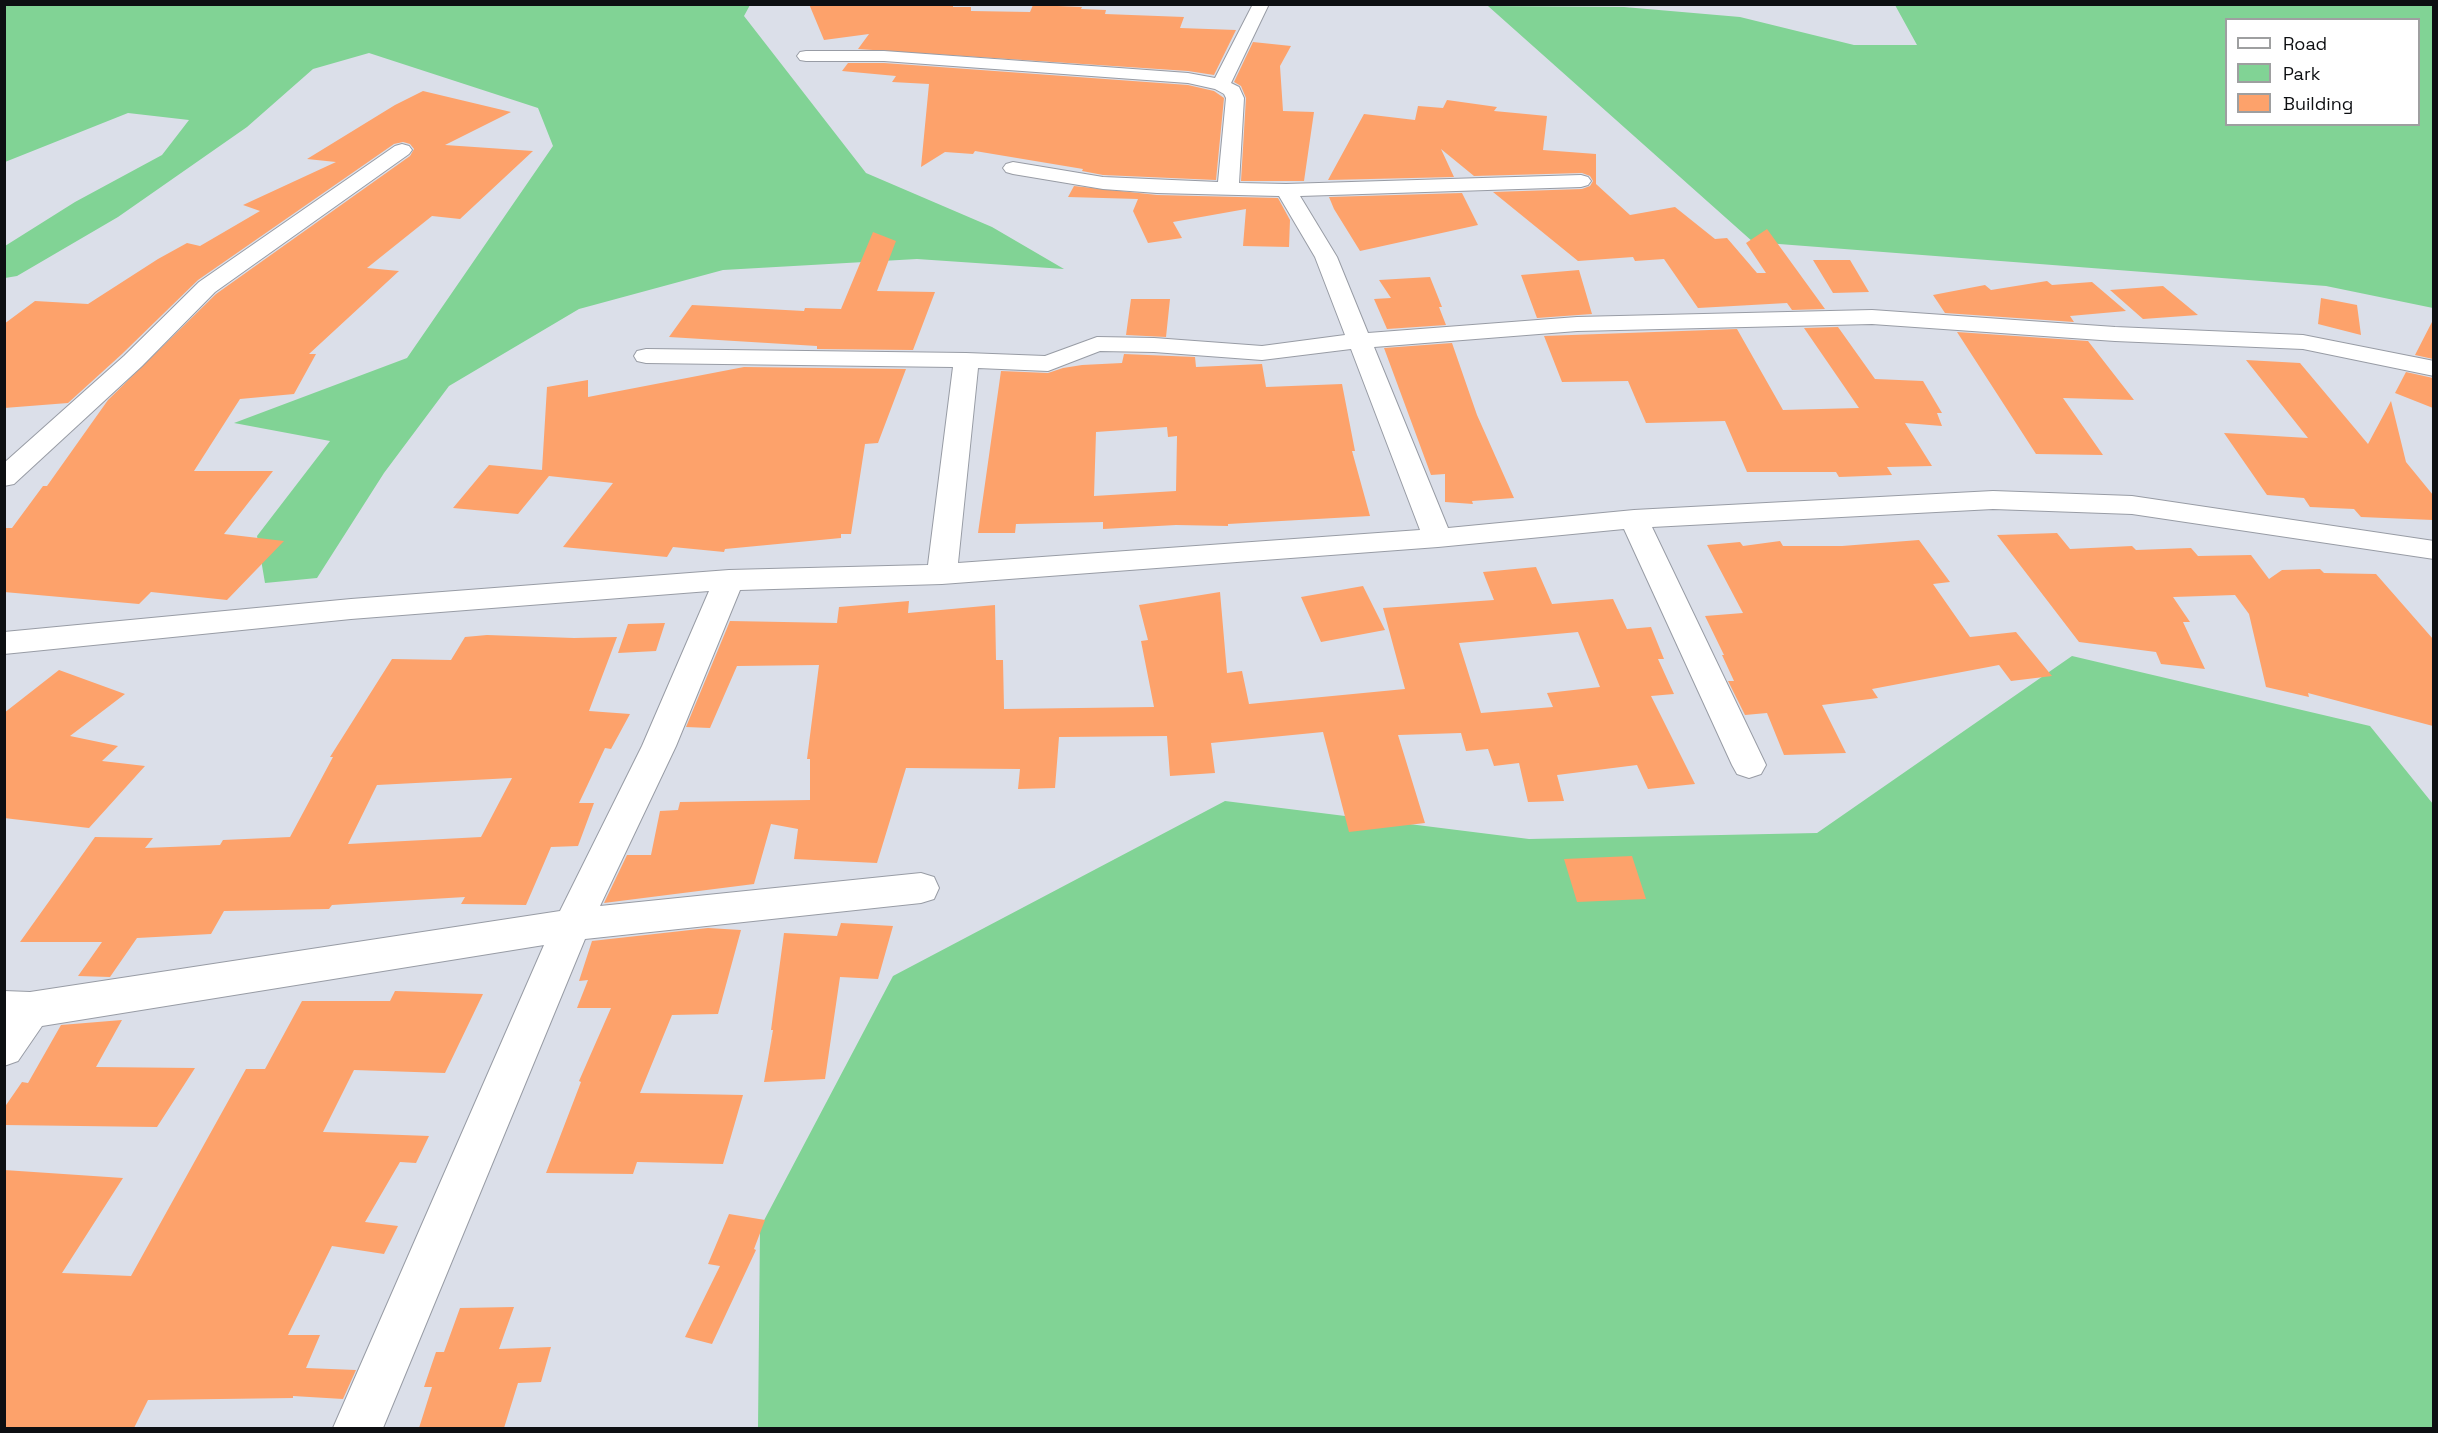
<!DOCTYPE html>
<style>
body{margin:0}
#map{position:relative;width:2438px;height:1433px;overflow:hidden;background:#dbdfe9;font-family:"Space Grotesk",sans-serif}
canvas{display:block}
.frame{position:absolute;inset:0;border:6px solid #0d0f12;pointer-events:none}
.legend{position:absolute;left:2225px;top:18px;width:195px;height:108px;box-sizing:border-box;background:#fff;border:2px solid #9e9fa0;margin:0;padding:8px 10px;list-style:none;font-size:18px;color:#0d0f12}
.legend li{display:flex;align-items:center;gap:12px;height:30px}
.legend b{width:30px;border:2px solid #9e9fa0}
</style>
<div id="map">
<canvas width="2438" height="1433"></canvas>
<div class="frame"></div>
<ul class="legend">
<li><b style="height:8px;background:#fff"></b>Road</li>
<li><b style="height:16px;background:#81d395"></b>Park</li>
<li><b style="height:16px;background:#fda26b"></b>Building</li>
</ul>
</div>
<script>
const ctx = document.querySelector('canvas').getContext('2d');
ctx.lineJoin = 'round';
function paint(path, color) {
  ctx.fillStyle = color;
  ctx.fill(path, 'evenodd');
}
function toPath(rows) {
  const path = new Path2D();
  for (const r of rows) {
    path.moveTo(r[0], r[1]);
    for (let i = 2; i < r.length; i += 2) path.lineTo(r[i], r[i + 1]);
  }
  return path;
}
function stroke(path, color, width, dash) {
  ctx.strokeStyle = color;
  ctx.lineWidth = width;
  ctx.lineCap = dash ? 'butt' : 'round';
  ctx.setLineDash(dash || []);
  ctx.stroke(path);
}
paint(toPath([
 [5,5,750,5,744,16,866,173,992,227,1064,269,917,259,723,270,579,309,449,386,384,473,317,578,265,583,257,536,330,441,234,423,407,358,553,146,538,108,369,53,313,69,247,127,118,217,17,276,5,278,5,246,75,202,162,155,189,120,128,113,5,162],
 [1895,5,2433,5,2433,308,2326,286,1753,242,1488,6,1624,7,1740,17,1854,45,1917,45],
 [2226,20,2418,20,2418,124,2226,124],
 [2072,656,2370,726,2433,804,2433,1428,758,1428,760,1228,893,976,1225,801,1529,839,1817,833]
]), '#81d395');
paint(toPath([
 [809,4,953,4,953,7,971,7,971,11,1030,12,1033,5,1082,7,1081,9,1106,10,1105,14,1184,17,1180,28,1236,30,1214,75,1188,71,858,49,869,34,824,40],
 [1253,42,1291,46,1280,66,1283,111,1314,112,1304,181,1241,181,1246,98,1241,86,1234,82],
 [848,63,884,63,1188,85,1214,91,1224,98,1216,180,1103,175,1082,171,1083,169,975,151,973,154,945,152,921,167,929,84,892,82,896,76,842,71],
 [423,91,511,112,445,145,533,151,460,219,432,216,367,268,399,271,309,354,316,354,294,394,240,399,194,471,273,471,224,534,284,541,227,600,151,592,139,604,4,592,4,528,12,528,43,486,47,486,108,400,216,294,410,156,414,149,410,144,403,142,394,144,198,280,122,354,68,403,4,408,4,324,35,301,88,304,158,259,187,243,200,246,260,211,243,205,336,162,307,159,395,105],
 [1447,100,1497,107,1494,111,1547,116,1543,150,1596,154,1596,184,1630,215,1675,207,1715,239,1727,238,1757,273,1766,273,1746,243,1767,229,1825,309,1792,310,1787,303,1698,308,1664,259,1635,261,1633,257,1578,261,1493,192,1582,189,1590,186,1593,181,1590,176,1582,173,1474,176,1441,149,1454,177,1328,180,1364,114,1415,120,1418,106,1443,108],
 [1074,186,1157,195,1278,198,1290,220,1289,247,1243,246,1246,209,1173,222,1182,238,1148,243,1133,211,1138,199,1068,197],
 [1462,193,1478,225,1360,251,1334,209,1329,197],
 [873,232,896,241,877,291,935,292,913,350,817,349,817,346,669,337,692,305,804,311,805,308,841,309],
 [1813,260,1850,260,1869,292,1833,293],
 [1579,270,1592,314,1537,318,1521,275],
 [1430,277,1442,307,1439,307,1446,325,1387,329,1374,299,1391,298,1379,280],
 [2047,281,2052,285,2092,282,2126,311,2070,316,2074,322,1945,313,1933,295,1985,285,1991,290],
 [2163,286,2198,315,2143,319,2110,290],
 [2321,298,2357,305,2361,335,2318,324],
 [1131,299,1170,299,1166,337,1126,335],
 [2433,320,2433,359,2415,355],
 [1838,327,1875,379,1923,381,1942,413,1937,413,1942,426,1905,423,1932,466,1887,467,1892,475,1839,477,1836,472,1747,472,1725,421,1646,423,1628,381,1562,382,1544,336,1737,329,1783,410,1859,408,1804,328],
 [1957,332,2088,341,2134,400,2063,398,2103,455,2036,454],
 [1452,343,1477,415,1514,498,1472,501,1473,504,1445,502,1445,474,1431,475,1384,348],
 [1124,354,1195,357,1196,367,1262,364,1266,387,1342,384,1355,451,1352,451,1370,516,1228,524,1228,526,1176,525,1103,529,1103,522,1016,524,1015,533,978,533,1001,371,1048,373,1063,368,1082,365,1122,363],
 [1167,427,1168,437,1177,436,1176,491,1094,496,1096,432],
 [2246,360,2300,363,2368,444,2391,401,2406,462,2433,495,2433,520,2361,517,2354,509,2310,507,2304,498,2267,495,2224,433,2308,438],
 [744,367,906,369,878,443,865,444,851,534,841,534,841,538,725,549,724,552,673,547,667,557,563,547,613,483,549,476,518,514,453,508,489,465,542,470,547,387,588,380,588,397],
 [2406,372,2433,378,2433,408,2395,393],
 [2057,533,2070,549,2132,546,2136,550,2191,548,2198,556,2251,555,2269,579,2282,570,2320,569,2324,573,2376,574,2433,639,2433,726,2308,693,2309,697,2266,687,2249,614,2235,595,2173,597,2190,622,2183,622,2205,669,2161,664,2156,652,2079,642,1997,535],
 [1919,540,1950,582,1933,584,1970,637,2016,632,2052,676,2011,681,1999,665,1872,689,1878,698,1822,705,1846,753,1784,755,1767,713,1745,715,1728,681,1734,681,1722,655,1724,655,1705,616,1743,613,1707,545,1740,542,1743,546,1780,541,1783,546,1842,546],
 [1536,567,1552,604,1613,599,1627,629,1651,627,1664,659,1658,659,1674,694,1651,696,1695,784,1648,789,1637,765,1557,775,1564,801,1528,802,1519,763,1494,766,1488,749,1466,751,1461,733,1398,735,1425,823,1349,832,1323,732,1211,743,1215,773,1170,776,1167,736,1059,737,1055,788,1018,789,1020,769,906,768,877,863,794,859,798,829,771,824,754,884,604,903,627,855,651,855,660,811,678,810,680,802,810,800,810,759,807,759,819,665,737,666,710,728,686,727,730,621,837,623,839,607,909,601,908,613,995,605,996,660,1003,660,1004,709,1154,707,1141,641,1148,640,1139,605,1220,592,1227,673,1242,671,1249,704,1405,689,1383,608,1494,600,1483,572],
 [1578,632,1600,687,1547,693,1553,707,1481,713,1459,643],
 [1363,586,1385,630,1321,642,1301,597],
 [665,623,656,651,618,653,628,624],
 [487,635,574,638,617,637,589,711,630,714,611,749,605,748,579,803,594,803,578,846,551,847,526,905,461,904,465,897,332,905,329,909,224,911,211,934,137,938,110,977,78,976,102,942,20,942,95,837,153,838,145,848,220,845,223,840,290,837,333,757,330,757,392,659,451,660,465,637],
 [512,778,481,837,348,844,377,785],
 [59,670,125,694,70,736,118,746,102,761,145,766,89,828,4,818,4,713],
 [1632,856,1646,899,1577,902,1564,859],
 [841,923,893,926,878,979,840,977,825,1079,764,1082,773,1030,771,1030,784,933,837,936],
 [708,928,741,930,718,1014,672,1015,640,1093,743,1095,723,1164,637,1162,633,1174,546,1173,581,1082,579,1081,611,1008,577,1008,588,980,579,981,592,941],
 [395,991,483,994,445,1073,354,1070,323,1132,429,1136,416,1163,400,1162,365,1222,398,1226,384,1254,332,1246,288,1335,320,1335,306,1368,356,1370,343,1399,293,1396,293,1398,148,1400,134,1428,4,1428,4,1170,123,1178,62,1273,131,1276,246,1069,265,1069,302,1001,390,1001],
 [122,1020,96,1067,195,1068,157,1127,4,1125,4,1108,22,1082,28,1083,61,1025],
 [729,1214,765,1220,754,1249,756,1250,712,1344,685,1337,720,1266,708,1264],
 [514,1307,499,1349,551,1347,541,1382,518,1383,504,1428,419,1428,432,1387,424,1387,436,1352,444,1352,460,1308]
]), '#fda26b');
const minor = toPath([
 [1253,4,1269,4,1231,83,1239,87,1244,98,1239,183,1286,184,1581,175,1588,177,1591,181,1588,185,1581,187,1300,196,1337,257,1368,333,1577,317,1872,310,2115,327,2303,335,2434,361,2434,376,2303,349,2115,341,1872,324,1577,331,1374,347,1448,528,1634,510,1993,491,2132,496,2434,541,2434,559,2132,514,1993,509,1652,527,1766,765,1761,774,1749,778,1737,774,1732,765,1624,529,1438,547,942,584,740,590,676,746,600,906,921,873,934,877,939,888,934,899,921,903,585,939,383,1428,333,1428,544,945,42,1026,18,1061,4,1066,4,991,30,992,560,911,642,746,709,591,351,619,4,654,4,632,351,599,729,570,928,565,953,367,646,363,637,361,634,356,637,351,646,349,966,353,1045,356,1097,337,1154,338,1262,346,1345,335,1315,257,1279,196,1157,193,1103,189,1013,174,1006,172,1003,168,1006,164,1013,162,1103,177,1218,182,1226,98,1224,94,1215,89,1188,83,884,61,806,61,800,60,797,56,800,52,806,51,884,51,1188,73,1215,78,1253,4],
 [1351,349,1420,530,958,563,978,368,1048,371,1100,351,1154,352,1262,360,1351,349],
 [402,144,409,146,412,150,409,154,215,292,142,366,14,484,4,486,4,463,124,356,199,282,395,146,402,144]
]);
stroke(minor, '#989ca5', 2);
paint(minor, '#fff');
</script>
